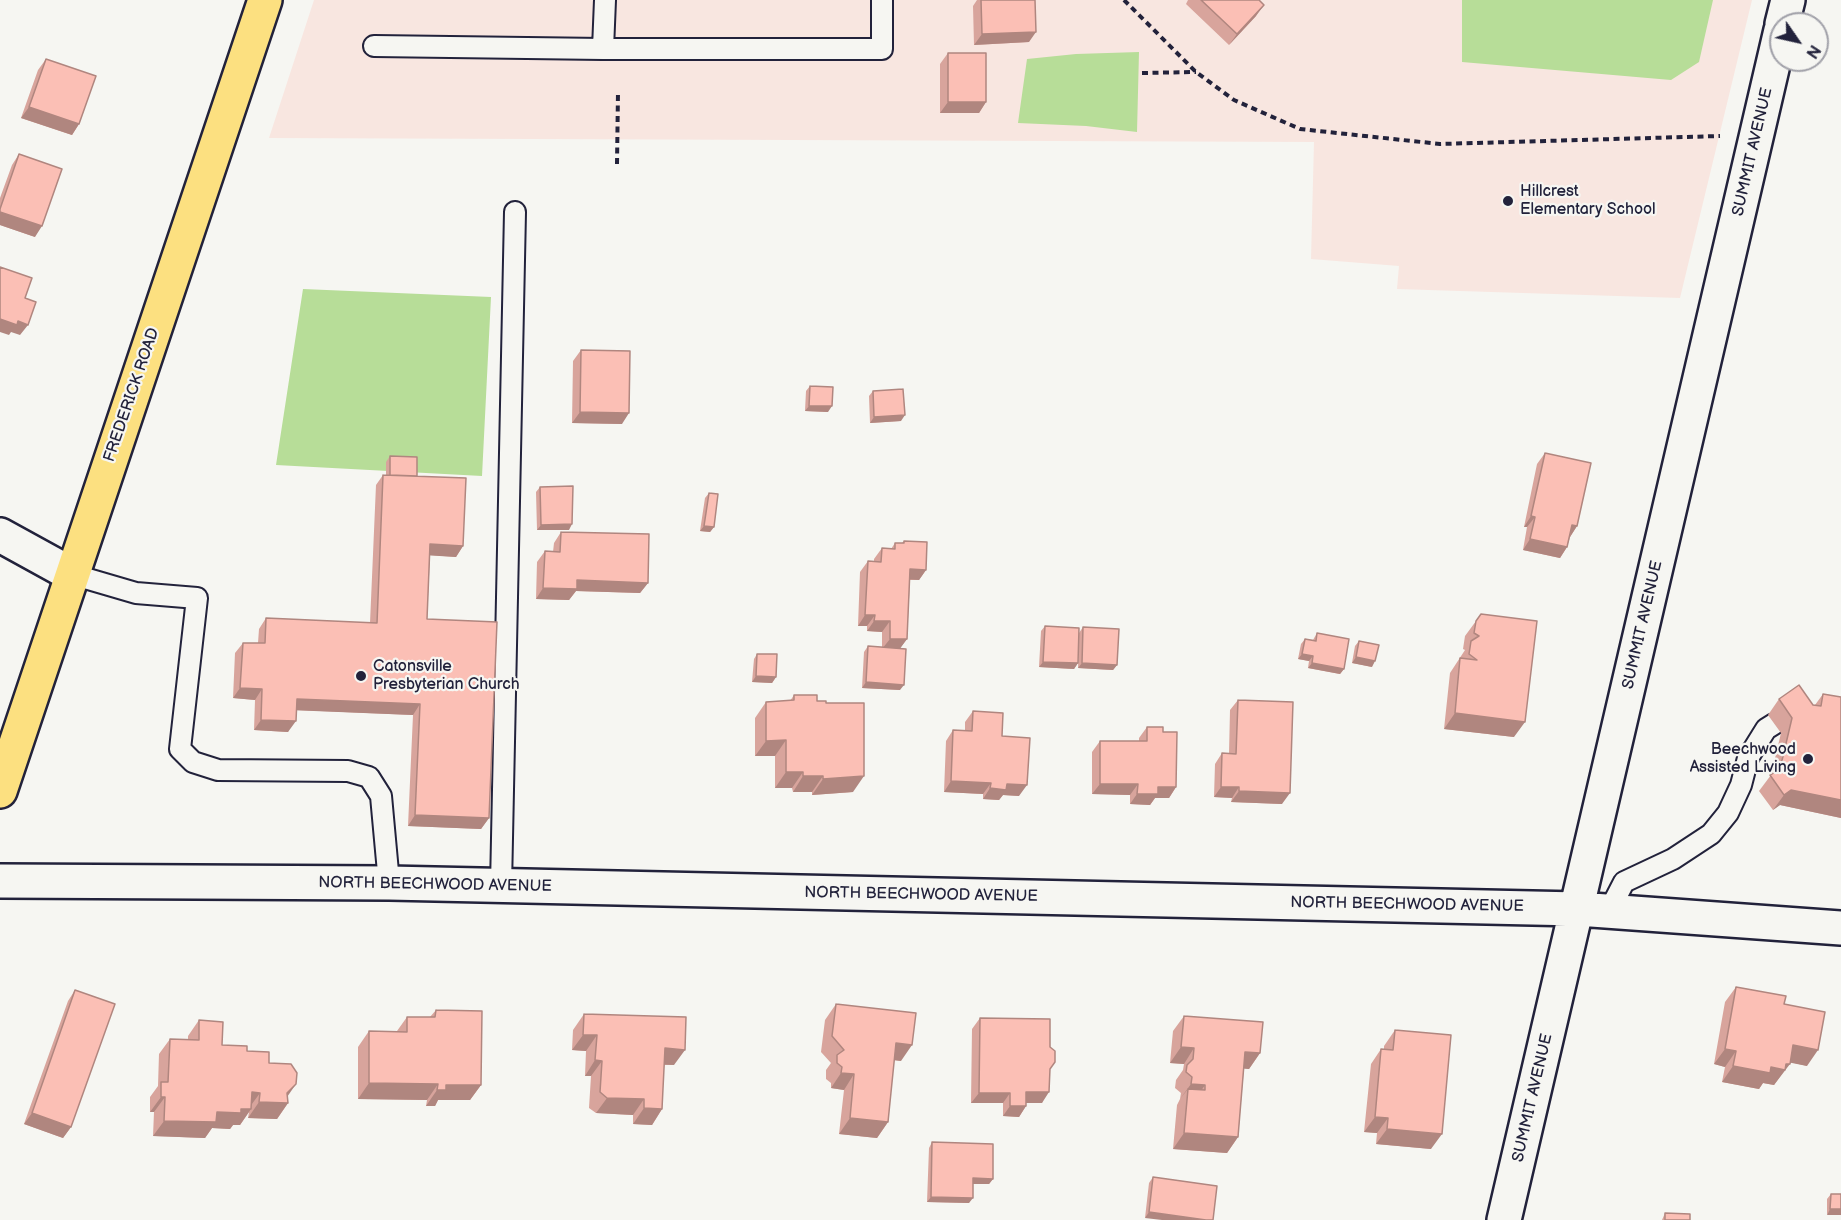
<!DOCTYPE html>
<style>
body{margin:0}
#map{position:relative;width:1841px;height:1220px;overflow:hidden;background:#f6f6f2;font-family:"Balsamiq Sans",sans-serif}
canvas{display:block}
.north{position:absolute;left:1769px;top:12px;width:60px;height:60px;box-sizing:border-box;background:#f6f6f2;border:2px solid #a1a1a9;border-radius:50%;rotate:124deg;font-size:16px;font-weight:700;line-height:24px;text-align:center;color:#22223b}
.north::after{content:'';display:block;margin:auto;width:21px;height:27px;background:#22223b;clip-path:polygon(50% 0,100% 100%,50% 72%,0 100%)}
</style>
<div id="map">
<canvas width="1841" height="1220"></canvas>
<div class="north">N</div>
</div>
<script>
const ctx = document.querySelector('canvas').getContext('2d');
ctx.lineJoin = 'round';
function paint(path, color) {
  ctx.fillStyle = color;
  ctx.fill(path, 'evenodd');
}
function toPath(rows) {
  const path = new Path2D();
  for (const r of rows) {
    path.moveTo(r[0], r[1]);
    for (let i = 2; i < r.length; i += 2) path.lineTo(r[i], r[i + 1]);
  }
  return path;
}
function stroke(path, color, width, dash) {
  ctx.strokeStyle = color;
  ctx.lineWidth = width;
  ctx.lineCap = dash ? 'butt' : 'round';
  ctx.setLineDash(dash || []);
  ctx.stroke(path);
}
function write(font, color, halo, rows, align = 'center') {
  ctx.font = font + ' "Balsamiq Sans",sans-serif';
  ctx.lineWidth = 4.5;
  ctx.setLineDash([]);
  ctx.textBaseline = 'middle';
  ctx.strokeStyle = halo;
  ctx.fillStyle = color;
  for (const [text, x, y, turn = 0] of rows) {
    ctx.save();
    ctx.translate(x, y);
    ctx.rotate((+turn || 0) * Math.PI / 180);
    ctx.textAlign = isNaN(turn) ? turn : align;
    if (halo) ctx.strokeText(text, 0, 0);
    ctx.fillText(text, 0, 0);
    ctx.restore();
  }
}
paint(toPath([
 [314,0,1752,0,1680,298,1397,289,1399,266,1311,259,1314,142,269,138]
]), '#f8e6e0');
paint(toPath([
 [1462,0,1713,0,1699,62,1671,80,1462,62],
 [1139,52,1137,132,1086,126,1018,123,1027,59,1076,54],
 [303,289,491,297,482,476,276,465]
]), '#b7dd98');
const lane = toPath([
 [374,46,603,49,605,0],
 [603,49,882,49,882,0],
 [71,574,136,593,197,598,180,749,193,762,218,770,348,771,369,777,381,796,389,883],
 [501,886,515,212],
 [1609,911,1624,882,1673,859,1711,834,1728,813,1741,785,1748,758,1766,729,1774,724]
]);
const street = toPath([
 [1782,24,1788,0],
 [0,535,71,574],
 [0,881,389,883,1578,909,1841,928],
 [1504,1220,1781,30]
]);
const primary = toPath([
 [0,791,265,0]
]);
stroke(lane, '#22223b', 24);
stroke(street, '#22223b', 38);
stroke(primary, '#22223b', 38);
stroke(toPath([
 [1124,0,1196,72,1234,100,1300,129,1440,144,1720,136],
 [1142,73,1196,72],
 [617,164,618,92]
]), '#22223b', 4, [6, 4.5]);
stroke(lane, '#f6f6f2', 20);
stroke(street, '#f6f6f2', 33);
stroke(primary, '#fce080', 33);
paint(toPath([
 [977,0,1035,0,1029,42,974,45,973,6],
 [1188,0,1259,0,1256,16,1229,45,1186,4],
 [948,53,986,102,979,113,940,113,940,64],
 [46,59,79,124,72,135,21,118,38,70],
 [19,154,35,237,0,225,0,198,12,165],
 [581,350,622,424,572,423,573,361],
 [810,386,828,412,805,411,806,391],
 [873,391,901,421,870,423,869,396],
 [1545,453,1577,526,1570,537,1567,547,1560,558,1523,550,1527,527,1524,527,1537,464],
 [390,456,417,476,463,546,456,557,430,555,427,619,489,818,481,829,408,826,413,715,296,710,288,732,254,730,255,700,233,698,235,653,243,643,258,643,259,629,266,618,370,623,376,485,383,475,386,475,386,462],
 [540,487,569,530,537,530,536,492],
 [709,493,714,527,710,532,700,531,705,498],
 [561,532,648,583,640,593,576,591,569,600,536,599,537,562,545,551,553,552,554,543],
 [904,541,926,570,919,580,910,580,907,639,900,648,900,690,862,688,864,652,868,646,882,647,882,632,867,631,867,626,858,626,860,572,868,561,874,561,874,559,882,548,891,549,895,543,902,543],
 [1476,621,1514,737,1444,729,1450,673,1465,650,1463,649,1465,636],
 [1045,626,1078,663,1074,669,1039,667,1041,631],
 [1083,627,1117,665,1113,670,1078,668,1079,633],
 [1317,633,1344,669,1340,674,1308,668,1309,661,1298,659,1301,644,1305,639,1313,640],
 [1359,641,1372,667,1352,663,1355,646],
 [757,654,776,677,772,683,752,682,754,659],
 [1823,694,1841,697,1841,818,1780,805,1773,810,1759,791,1771,775,1781,733,1768,715,1779,699,1815,705],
 [794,695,826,703,853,792,812,795,812,792,793,792,792,788,775,788,775,756,755,756,755,718,766,702,790,701],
 [1238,700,1282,804,1231,802,1232,798,1214,797,1215,764,1222,753,1229,754,1230,710],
 [973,711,1002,736,1019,796,1003,795,999,800,983,799,983,794,944,792,946,741,953,730,965,731,965,722],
 [1147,727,1163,732,1176,787,1169,798,1155,798,1150,805,1130,804,1130,795,1092,794,1092,752,1100,741,1139,741,1139,738],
 [1736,987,1784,1004,1807,1066,1790,1062,1774,1085,1763,1083,1759,1089,1722,1082,1725,1067,1714,1064,1725,1002],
 [75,990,71,1127,63,1138,24,1124,68,1001],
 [836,1004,901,1061,894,1060,888,1122,877,1138,839,1134,844,1090,831,1088,831,1083,826,1079,826,1070,831,1063,821,1052,825,1020],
 [436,1010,481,1085,470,1100,438,1100,435,1106,426,1106,427,1100,358,1099,358,1047,369,1031,397,1031,407,1017,430,1017],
 [584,1014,674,1065,664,1065,662,1109,652,1125,633,1124,633,1115,596,1113,589,1108,591,1076,585,1076,586,1051,572,1050,573,1030],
 [1184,1016,1260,1053,1249,1069,1244,1068,1238,1137,1227,1153,1173,1149,1177,1105,1180,1099,1181,1093,1175,1088,1176,1080,1183,1070,1184,1064,1170,1063,1173,1031],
 [980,1018,1050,1070,1042,1103,1026,1103,1026,1106,1019,1117,1003,1116,1003,1103,971,1103,972,1029],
 [199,1020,222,1045,247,1051,269,1063,287,1096,288,1103,277,1119,248,1118,249,1112,240,1125,233,1125,230,1129,212,1128,205,1138,153,1136,154,1112,150,1112,150,1097,158,1086,159,1054,170,1039,188,1039,188,1036],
 [1395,1030,1431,1149,1376,1144,1377,1133,1364,1132,1371,1064,1381,1049,1384,1049,1384,1046],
 [932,1142,993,1179,989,1184,973,1184,969,1203,927,1202,929,1148],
 [1153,1177,1217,1186,1145,1218,1149,1183],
 [1831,1194,1841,1194,1827,1215,1827,1199],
 [1665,1213,1690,1220,1662,1220]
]), '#d8a49c');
paint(toPath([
 [1264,5,1256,16,1229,45,1237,34],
 [1036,32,1029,42,974,45,982,34],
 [948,102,986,102,979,113,940,113],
 [29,107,79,124,72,135,21,118],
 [0,212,42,226,35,237,0,225],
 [0,319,18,321,28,325,20,335,11,332,9,335,0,332],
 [809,406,832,406,828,412,805,411],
 [580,412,629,413,622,424,572,423],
 [905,415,901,421,870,423,874,417],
 [1531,516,1535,517,1527,527,1524,527],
 [572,524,569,530,537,530,541,525],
 [1572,525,1577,526,1570,537],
 [704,526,714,527,710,532,700,531],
 [1530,539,1567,547,1560,558,1523,550],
 [430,544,463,546,456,557,423,555],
 [910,569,926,570,919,580,903,579],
 [577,580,648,583,640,593,576,591,569,600,536,599,543,588],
 [865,615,875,615,867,626,858,626],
 [874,621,890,621,882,632,867,631],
 [890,639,907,639,899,650,882,649],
 [1302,654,1313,656,1309,661,1298,659],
 [1356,657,1375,661,1372,667,1352,663],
 [1043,662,1078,663,1074,669,1039,667],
 [1082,663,1117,665,1113,670,1078,668],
 [1312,663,1344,669,1340,674,1308,668],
 [756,676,776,677,772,683,752,682],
 [866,682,904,685,900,690,862,688],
 [240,688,262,689,255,700,233,698],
 [297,699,420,704,413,715,289,710],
 [1455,713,1525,722,1514,737,1444,729],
 [261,720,296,721,288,732,254,730],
 [786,740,775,756,755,756,766,741],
 [786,772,803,772,792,788,775,788],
 [803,776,823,776,812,792,793,792],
 [864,776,853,792,812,795,823,779],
 [951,781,991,783,983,794,944,792],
 [1007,784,1027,785,1019,796,1003,795,999,800,983,799,990,788],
 [1100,784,1138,784,1130,795,1092,794],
 [1158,787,1176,787,1169,798,1155,798,1150,805,1130,804,1137,794],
 [1221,787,1239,787,1232,798,1214,797],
 [1791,790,1841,800,1841,818,1780,805,1773,810,1784,795],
 [1239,791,1290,793,1282,804,1231,802],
 [415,815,489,818,481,829,408,826],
 [583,1035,597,1035,586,1051,572,1050],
 [896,1043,912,1045,901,1061,885,1059],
 [1793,1045,1818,1050,1807,1066,1782,1061],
 [1181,1047,1194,1048,1184,1064,1170,1063],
 [665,1048,685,1050,674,1065,654,1064],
 [1725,1049,1736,1051,1725,1067,1714,1064],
 [1245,1052,1260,1053,1249,1069,1234,1068],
 [595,1060,602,1061,591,1076,585,1076],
 [1786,1064,1790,1064,1774,1085,1763,1083,1759,1089,1722,1082,1733,1066,1771,1067],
 [841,1073,854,1074,844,1090,831,1088],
 [369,1083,438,1084,427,1100,358,1099],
 [296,1084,285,1100,288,1103,277,1119,248,1118,259,1102,287,1093],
 [1191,1084,1205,1085,1194,1101,1188,1089,1180,1099],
 [446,1085,481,1085,470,1100,438,1100,435,1106,426,1106,437,1090],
 [252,1092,260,1093,249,1108],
 [1026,1092,1049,1092,1042,1103,1019,1103],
 [979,1093,1010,1093,1003,1103,971,1103],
 [161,1097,165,1097,154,1112,150,1112],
 [607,1098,644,1099,633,1115,596,1113],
 [1010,1106,1026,1106,1019,1117,1003,1116],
 [644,1108,662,1109,652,1125,633,1124],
 [241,1109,251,1109,240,1125,233,1125,230,1129,212,1128,205,1138,153,1136,164,1121],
 [32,1113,71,1127,63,1138,24,1124],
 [1375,1117,1388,1118,1377,1133,1364,1132],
 [850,1118,888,1122,877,1138,839,1134],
 [1387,1129,1442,1134,1431,1149,1376,1144],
 [1184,1133,1238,1137,1227,1153,1173,1149],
 [973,1178,993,1179,989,1184,969,1184],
 [931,1197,973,1198,969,1203,927,1202],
 [1830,1209,1841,1209,1841,1215,1827,1215],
 [1149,1212,1206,1220,1162,1220,1145,1218]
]), '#b0867f');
const building = toPath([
 [981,0,1035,0,1036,32,982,34,981,0],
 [1201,0,1259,0,1264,5,1237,34,1201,0],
 [948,53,986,53,986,102,948,102,948,53],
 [46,59,96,76,79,124,29,107,46,59],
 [19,154,62,169,42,226,0,212,0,209,19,154],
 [0,267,32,278,25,298,36,302,28,325,18,321,17,325,0,319,0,267],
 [581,350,630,351,629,413,580,412,581,350],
 [810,386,833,387,832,406,809,406,810,386],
 [903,389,905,415,874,417,873,391,903,389],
 [1545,453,1591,463,1577,526,1572,525,1567,547,1530,539,1535,517,1531,516,1545,453],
 [390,456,417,457,417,476,390,475,390,456],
 [383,475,466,478,463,546,430,544,427,619,497,622,489,818,415,815,420,704,297,699,296,721,261,720,262,689,240,688,243,643,265,643,266,618,377,623,383,475],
 [573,486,572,524,541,525,540,487,573,486],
 [709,493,718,494,714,527,704,526,709,493],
 [561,532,649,534,648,583,577,580,577,589,543,588,545,551,560,552,561,532],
 [904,541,927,542,926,570,910,569,907,639,890,639,890,621,874,621,875,615,865,615,868,561,881,562,882,548,895,549,895,543,904,543,904,541],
 [1481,614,1537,621,1525,722,1455,713,1460,658,1477,660,1469,654,1471,641,1479,636,1474,633,1476,621,1481,614],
 [1045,626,1079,628,1078,663,1043,662,1045,626],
 [1083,627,1119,629,1117,665,1082,663,1083,627],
 [1317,633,1349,639,1344,669,1312,663,1313,656,1302,654,1305,639,1316,641,1317,633],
 [1359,641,1379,645,1375,661,1356,657,1359,641],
 [868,646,906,649,904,685,866,682,868,646],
 [757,654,777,654,776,677,756,676,757,654],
 [1799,685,1813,705,1821,706,1823,694,1841,697,1841,800,1791,790,1784,795,1770,775,1780,769,1792,718,1779,699,1799,685],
 [794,695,817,695,817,701,826,701,826,703,864,703,864,776,823,779,823,776,803,776,803,772,786,772,786,740,766,741,766,702,794,700,794,695],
 [1238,700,1293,702,1290,793,1239,791,1239,787,1221,787,1222,753,1236,754,1238,700],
 [973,711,1003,713,1002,736,1030,738,1027,785,1007,784,1006,790,990,788,991,783,951,781,953,730,972,731,973,711],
 [1147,727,1163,727,1163,732,1177,732,1176,787,1158,787,1158,794,1137,794,1138,784,1100,784,1100,741,1147,741,1147,727],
 [1736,987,1786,996,1784,1004,1825,1012,1818,1050,1793,1045,1790,1064,1786,1064,1785,1070,1771,1067,1770,1073,1733,1066,1736,1051,1725,1049,1736,987],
 [75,990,115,1004,71,1127,32,1113,75,990],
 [836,1004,916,1013,912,1045,896,1043,888,1122,850,1118,854,1074,841,1073,842,1067,837,1063,837,1055,844,1050,832,1036,836,1004],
 [436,1010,482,1011,481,1085,446,1085,446,1090,437,1090,438,1084,369,1083,369,1031,407,1032,407,1017,435,1017,436,1010],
 [584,1014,686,1017,685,1050,665,1048,662,1109,644,1108,644,1099,607,1098,600,1092,602,1061,595,1060,597,1035,583,1035,584,1014],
 [1184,1016,1263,1022,1260,1053,1245,1052,1238,1137,1184,1133,1188,1089,1205,1090,1205,1085,1191,1084,1192,1077,1186,1072,1187,1065,1193,1059,1194,1048,1181,1047,1184,1016],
 [980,1018,1050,1019,1050,1047,1055,1051,1055,1062,1050,1069,1049,1092,1026,1092,1026,1106,1010,1106,1010,1093,979,1093,980,1018],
 [199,1020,223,1022,222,1045,247,1046,247,1051,269,1052,269,1063,291,1064,297,1073,296,1084,287,1093,288,1103,259,1102,260,1093,252,1092,251,1109,241,1109,241,1113,217,1112,216,1122,164,1121,165,1097,161,1097,161,1082,168,1082,170,1039,199,1040,199,1020],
 [1395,1030,1451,1035,1442,1134,1387,1129,1388,1118,1375,1117,1381,1049,1393,1050,1395,1030],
 [932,1142,993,1144,993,1179,973,1178,973,1198,931,1197,932,1142],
 [1153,1177,1217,1186,1213,1220,1206,1220,1149,1212,1153,1177],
 [1831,1194,1841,1194,1841,1209,1830,1209,1831,1194],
 [1665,1213,1690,1214,1690,1220,1665,1220,1665,1213]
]);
paint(building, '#fbbfb5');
stroke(building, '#b0867f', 1.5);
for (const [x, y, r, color] of [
 [1508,201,6,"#22223b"],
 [361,676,6,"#22223b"],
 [1808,759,6,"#22223b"]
]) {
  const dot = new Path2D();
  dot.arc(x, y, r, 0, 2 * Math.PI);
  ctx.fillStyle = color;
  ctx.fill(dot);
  stroke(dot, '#f6f6f2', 2);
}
write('16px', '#22223b', '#f6f6f2', [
 ["SUMMIT AVENUE",1753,152,-77],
 ["FREDERICK ROAD",132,395,-71],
 ["SUMMIT AVENUE",1643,625,-77],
 ["NORTH BEECHWOOD AVENUE",435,885,1],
 ["NORTH BEECHWOOD AVENUE",921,895,1],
 ["NORTH BEECHWOOD AVENUE",1407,905,1],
 ["SUMMIT AVENUE",1533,1098,-77]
]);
write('16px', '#22223b', '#f6f6f2', [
 ["Hillcrest",1520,192],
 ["Elementary School",1520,210],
 ["Catonsville",373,667],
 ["Presbyterian Church",373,685],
 ["Beechwood",1796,750,"right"],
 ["Assisted Living",1796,768,"right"]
], 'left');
</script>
